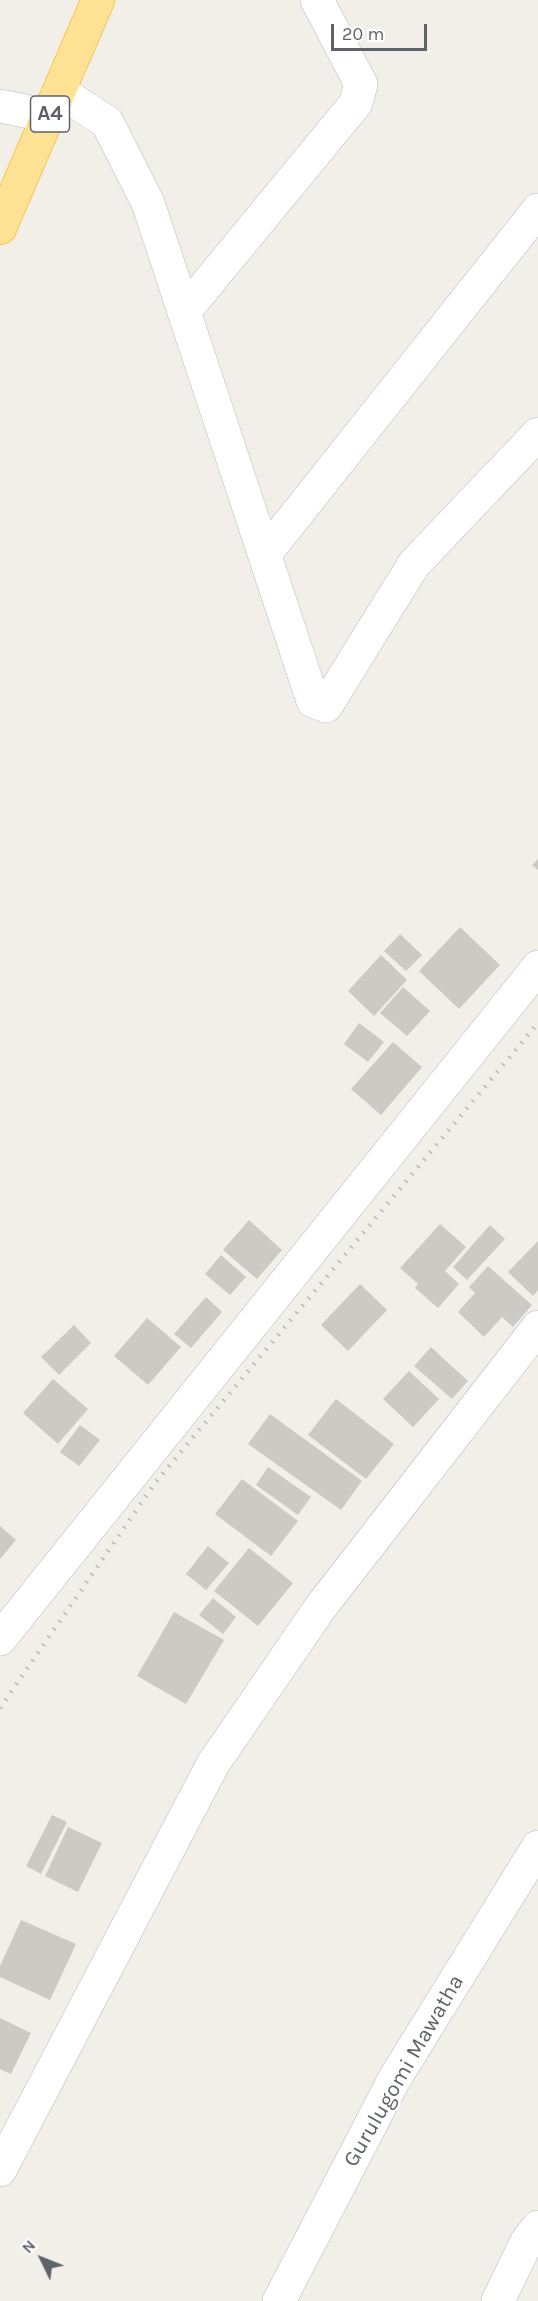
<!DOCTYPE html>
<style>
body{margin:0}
#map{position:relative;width:538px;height:2301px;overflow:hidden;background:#f1efe8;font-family:Karla,sans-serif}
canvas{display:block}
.north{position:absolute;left:12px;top:2229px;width:60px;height:60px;-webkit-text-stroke:4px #fff;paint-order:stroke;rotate:313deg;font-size:16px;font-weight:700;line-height:24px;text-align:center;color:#5f6368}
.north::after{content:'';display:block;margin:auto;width:21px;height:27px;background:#5f6368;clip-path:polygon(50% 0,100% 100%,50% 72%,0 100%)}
.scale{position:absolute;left:331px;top:24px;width:96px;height:27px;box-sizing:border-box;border:3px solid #5f6368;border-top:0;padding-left:8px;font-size:18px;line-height:21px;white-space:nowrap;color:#5f6368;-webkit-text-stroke:4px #fff;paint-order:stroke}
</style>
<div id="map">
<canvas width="538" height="2301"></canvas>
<div class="north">N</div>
<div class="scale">20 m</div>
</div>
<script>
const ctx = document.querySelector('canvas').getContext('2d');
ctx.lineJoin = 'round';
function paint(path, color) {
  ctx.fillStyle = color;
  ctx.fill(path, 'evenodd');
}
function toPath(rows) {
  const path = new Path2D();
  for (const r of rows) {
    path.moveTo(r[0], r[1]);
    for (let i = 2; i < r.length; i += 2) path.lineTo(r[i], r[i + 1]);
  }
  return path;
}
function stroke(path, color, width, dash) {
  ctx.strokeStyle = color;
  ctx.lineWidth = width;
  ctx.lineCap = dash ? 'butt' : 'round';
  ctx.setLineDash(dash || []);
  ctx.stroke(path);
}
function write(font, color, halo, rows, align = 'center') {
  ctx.font = font + ' Karla,sans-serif';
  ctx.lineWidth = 5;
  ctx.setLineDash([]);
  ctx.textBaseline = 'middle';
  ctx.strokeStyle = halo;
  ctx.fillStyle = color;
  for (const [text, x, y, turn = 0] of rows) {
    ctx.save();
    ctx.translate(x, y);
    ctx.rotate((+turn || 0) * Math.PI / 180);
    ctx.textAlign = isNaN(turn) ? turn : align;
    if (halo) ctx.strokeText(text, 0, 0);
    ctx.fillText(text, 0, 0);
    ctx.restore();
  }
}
paint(toPath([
 [538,859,538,870,532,865],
 [460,927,500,965,459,1009,419,971],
 [400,934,422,955,406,971,384,951],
 [381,955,407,980,374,1016,348,991],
 [403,987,430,1011,407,1036,380,1013],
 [359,1023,384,1042,368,1062,344,1044],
 [393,1042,422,1067,381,1115,351,1089],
 [249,1220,282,1250,257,1279,223,1250],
 [440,1224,466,1247,445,1271,459,1284,438,1308,415,1288,418,1284,400,1268],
 [490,1225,505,1239,467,1280,453,1267],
 [538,1241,538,1290,533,1296,508,1272],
 [221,1255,246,1277,230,1295,205,1274],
 [488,1266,532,1305,513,1327,502,1317,484,1337,458,1312,475,1293,469,1287],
 [360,1284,387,1310,348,1351,321,1325],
 [206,1297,222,1312,191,1348,174,1334],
 [147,1318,181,1347,148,1385,114,1356],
 [74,1325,91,1343,59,1375,41,1357],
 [431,1347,468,1381,452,1399,414,1366],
 [409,1371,439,1399,413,1427,383,1399],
 [53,1379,88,1409,58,1444,23,1413],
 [336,1399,394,1444,366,1479,308,1435],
 [270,1414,362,1481,341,1510,248,1444],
 [80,1425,100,1440,79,1466,60,1452],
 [268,1467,311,1497,298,1515,256,1485],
 [242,1479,298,1521,271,1556,215,1514],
 [0,1526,16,1540,0,1559],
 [208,1546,229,1563,206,1590,186,1574],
 [249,1548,293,1583,258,1626,214,1591],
 [213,1598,236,1617,223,1634,199,1615],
 [174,1612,224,1640,186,1704,137,1676],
 [52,1815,67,1822,41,1874,26,1866],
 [68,1827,102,1843,78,1892,45,1876],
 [21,1920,76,1944,50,2000,0,1977,0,1966],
 [0,2018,31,2033,11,2074,0,2069]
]), '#cccac5');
const street = toPath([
 [60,92,107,122,148,203,313,701,326,706,414,564,538,434],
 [0,106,49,116],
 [184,312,356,103,361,84,317,0],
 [265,554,538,210],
 [0,1639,538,967],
 [0,2170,213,1764,320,1608,538,1327],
 [279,2301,395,2078,538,1847],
 [498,2301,527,2241,538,2227]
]);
const highway = toPath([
 [0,228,98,0]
]);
stroke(street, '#b5b8bc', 34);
stroke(highway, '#f9ab00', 34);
stroke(street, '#fff', 33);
stroke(highway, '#fde293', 33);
stroke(toPath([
 [0,1708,155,1483,538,1023]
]), '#b6b7b8', 4.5, [1.5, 8]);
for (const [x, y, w] of [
 [50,114,39]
]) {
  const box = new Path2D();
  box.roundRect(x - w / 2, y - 18, w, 36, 4.5);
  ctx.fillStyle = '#fff';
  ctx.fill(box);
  stroke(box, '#5f6368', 1.5);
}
write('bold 21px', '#5f6368', null, [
 ["A4",50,114]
]);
write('22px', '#5f6368', '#fff', [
 ["Gurulugomi Mawatha",404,2071,-60]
]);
</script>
